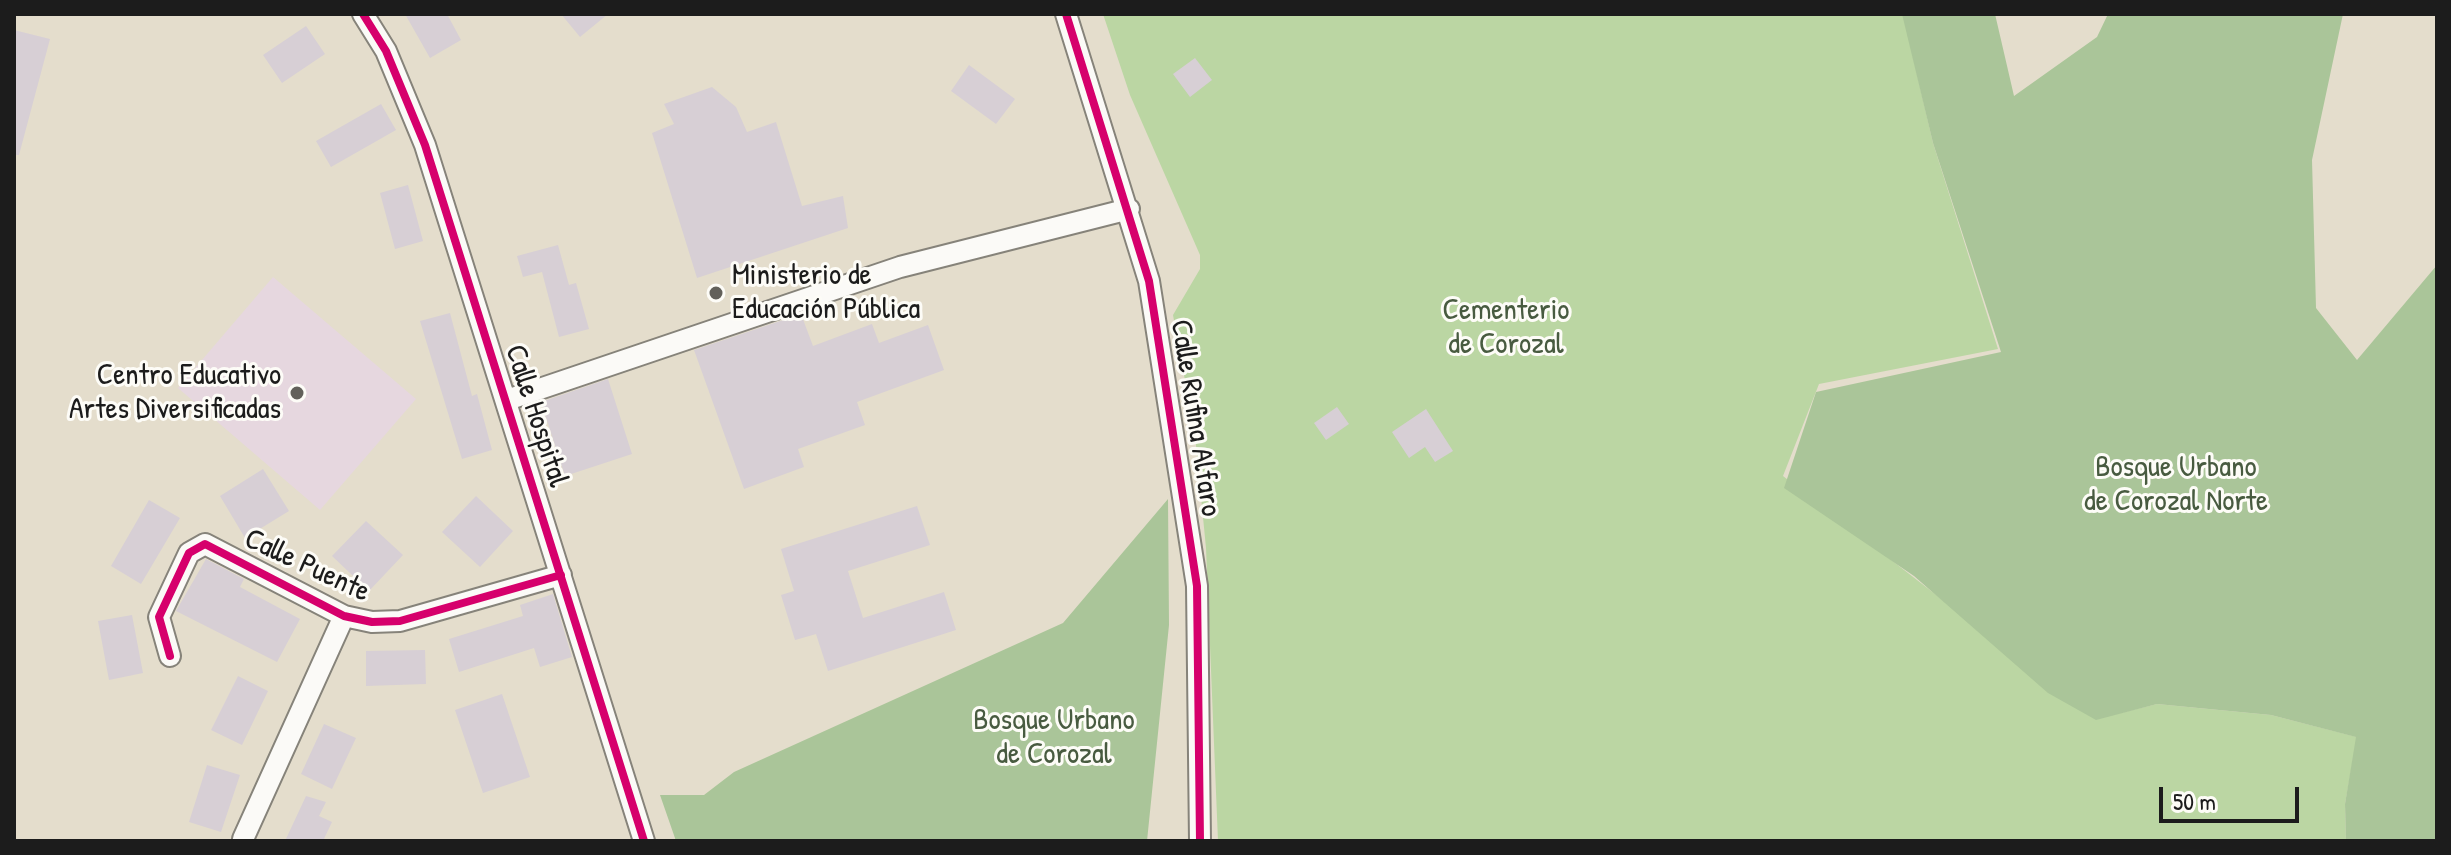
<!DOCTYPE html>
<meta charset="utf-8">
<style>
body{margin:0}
#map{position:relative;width:2451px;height:855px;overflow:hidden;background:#e4ddcc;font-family:"Patrick Hand",sans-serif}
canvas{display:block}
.frame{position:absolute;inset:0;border:16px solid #1c1c1c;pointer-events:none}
.scale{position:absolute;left:2159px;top:787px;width:140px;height:36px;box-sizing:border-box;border:4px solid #1c1c1c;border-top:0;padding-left:10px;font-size:24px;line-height:28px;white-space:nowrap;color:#1c1c1c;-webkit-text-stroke:6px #fdfcf7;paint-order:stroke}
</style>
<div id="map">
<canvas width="2451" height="855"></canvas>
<div class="frame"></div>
<div class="scale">50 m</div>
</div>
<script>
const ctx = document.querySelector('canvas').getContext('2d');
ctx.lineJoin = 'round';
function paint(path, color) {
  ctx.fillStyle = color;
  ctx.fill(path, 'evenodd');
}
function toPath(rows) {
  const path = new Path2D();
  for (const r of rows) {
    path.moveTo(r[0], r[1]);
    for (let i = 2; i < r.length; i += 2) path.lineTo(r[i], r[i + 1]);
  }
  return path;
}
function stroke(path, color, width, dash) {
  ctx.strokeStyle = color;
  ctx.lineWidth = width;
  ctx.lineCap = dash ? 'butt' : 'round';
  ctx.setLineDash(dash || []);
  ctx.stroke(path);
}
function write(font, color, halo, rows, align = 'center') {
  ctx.font = font + ' "Patrick Hand",sans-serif';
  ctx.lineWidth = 6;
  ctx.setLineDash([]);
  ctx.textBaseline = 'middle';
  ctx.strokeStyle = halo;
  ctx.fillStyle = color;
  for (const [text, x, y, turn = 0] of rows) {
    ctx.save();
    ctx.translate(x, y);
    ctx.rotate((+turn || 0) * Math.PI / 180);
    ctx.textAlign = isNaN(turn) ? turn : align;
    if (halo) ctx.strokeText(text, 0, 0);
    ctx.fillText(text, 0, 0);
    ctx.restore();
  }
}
paint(toPath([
 [273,277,416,399,320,510,178,388]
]), '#e6d7df');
paint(toPath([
 [1103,14,1903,14,1933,143,1998,349,1819,384,1783,476,2096,719,2157,704,2271,715,2357,737,2345,804,2346,841,1218,841,1206,548,1195,435,1173,315,1200,269,1200,255,1130,95]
]), '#bbd6a3');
paint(toPath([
 [1902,14,1995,14,2014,96,2097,37,2108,14,2343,14,2312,160,2316,308,2357,360,2437,265,2437,841,2346,841,2345,804,2356,737,2271,715,2157,704,2096,720,2048,693,1914,576,1784,488,1816,392,2001,352,1933,143],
 [1168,499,1169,625,1147,841,676,841,660,795,704,795,734,772,1063,623]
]), '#aac599');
paint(toPath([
 [405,14,447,14,461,40,430,58],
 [561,14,608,14,580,37],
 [306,26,325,54,282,83,263,55],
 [14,30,50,39,19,155,14,155],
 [1195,58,1212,80,1190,97,1173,74],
 [969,65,1015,99,996,124,951,91],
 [712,87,736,107,747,132,776,122,802,206,843,196,848,228,697,278,652,133,674,124,664,104],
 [381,104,396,130,331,167,316,141],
 [408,185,423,241,395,249,380,193],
 [558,245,569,285,576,283,589,329,559,337,542,272,523,277,517,256],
 [450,313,472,396,477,394,492,450,462,459,420,321],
 [801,314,813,346,872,324,879,343,928,325,944,370,857,402,865,425,798,449,804,467,744,489,694,350],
 [608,379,632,454,565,476,541,402],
 [1337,407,1349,424,1326,440,1314,423],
 [1426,409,1453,451,1435,462,1425,447,1409,458,1392,432],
 [263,469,289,511,245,538,220,496],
 [476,496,513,531,480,567,442,532],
 [149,500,180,518,141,584,111,566],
 [917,506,930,545,848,571,863,618,944,592,956,630,828,671,816,634,795,640,781,595,794,591,781,549],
 [366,521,403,555,369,591,332,556],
 [206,559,244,579,240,587,300,619,277,662,176,611],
 [553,594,572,657,540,667,534,648,459,672,449,639,523,616,520,605],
 [132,615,143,673,109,680,98,621],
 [425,650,426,684,366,686,366,651],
 [238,676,268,691,242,745,211,730],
 [502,694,530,777,483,793,455,710],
 [324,724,356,738,332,789,301,774],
 [207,765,240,775,221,832,189,822],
 [306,796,326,802,319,816,332,822,323,841,285,841]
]), '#d7cfd5');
const minor = toPath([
 [363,14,386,51,425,145,644,841],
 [1066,14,1149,281,1197,586,1200,841],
 [507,400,900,267,1129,209],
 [170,656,159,617,189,553,205,544,344,616,372,622,400,621,561,575],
 [243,839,344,616]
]);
stroke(minor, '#86837a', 24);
stroke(minor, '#fbfaf7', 20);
stroke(toPath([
 [363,14,386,51,425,145,644,841],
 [1066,14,1149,281,1197,586,1200,841],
 [170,656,159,617,189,553,205,544,344,616,372,622,400,621,561,575]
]), '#d6006c', 8);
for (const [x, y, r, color] of [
 [716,293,8,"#62605a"],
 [297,393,8,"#62605a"]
]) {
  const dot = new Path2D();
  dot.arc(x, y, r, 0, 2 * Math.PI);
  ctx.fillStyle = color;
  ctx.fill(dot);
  stroke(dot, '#fdfcf7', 3);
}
write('30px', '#1c1c1c', '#fdfcf7', [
 ["Ministerio de",732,276],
 ["Educación Pública",732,310],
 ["Centro Educativo",281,376,"right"],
 ["Artes Diversificadas",281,410,"right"]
], 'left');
write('30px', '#485b40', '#fdfcf7', [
 ["Cementerio",1506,311],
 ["de Corozal",1506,345],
 ["Bosque Urbano",2176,468],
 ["de Corozal Norte",2176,502],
 ["Bosque Urbano",1054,721],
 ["de Corozal",1054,755]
]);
write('30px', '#1c1c1c', '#fdfcf7', [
 ["Calle Hospital",536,416,72],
 ["Calle Rufina Alfaro",1195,418,81],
 ["Calle Puente",307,566,25]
]);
</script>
